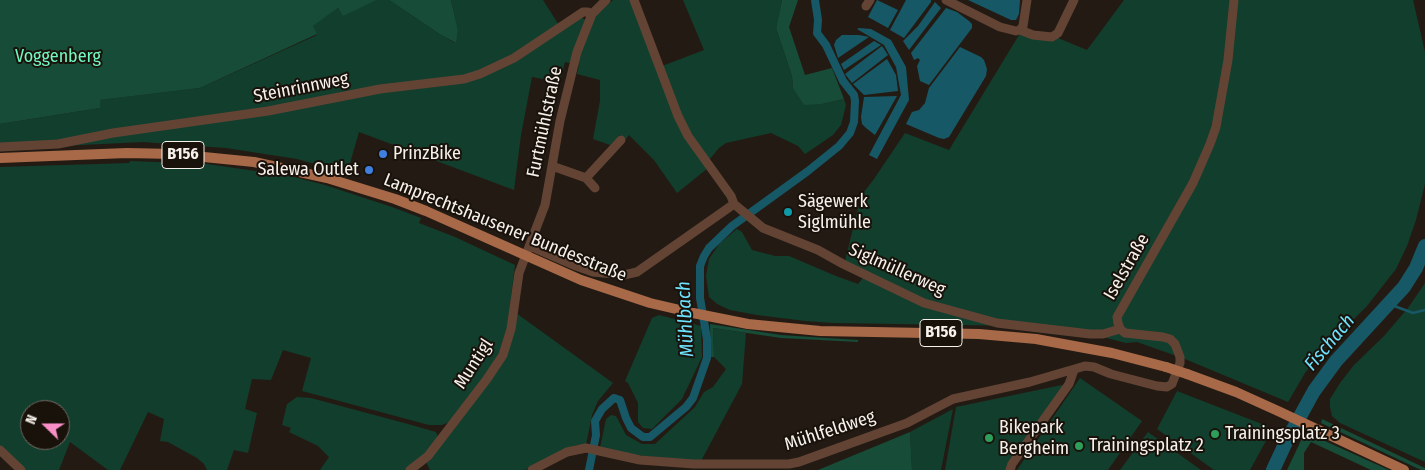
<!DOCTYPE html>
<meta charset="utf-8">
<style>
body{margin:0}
#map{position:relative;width:1425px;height:470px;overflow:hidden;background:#231b13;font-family:"Fira Sans Condensed",sans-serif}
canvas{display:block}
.north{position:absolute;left:20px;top:400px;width:50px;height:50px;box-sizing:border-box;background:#19120b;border:1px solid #726b65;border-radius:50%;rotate:292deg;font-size:14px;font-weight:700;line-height:20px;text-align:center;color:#f7f1ec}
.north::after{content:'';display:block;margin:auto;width:18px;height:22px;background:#fa8fc7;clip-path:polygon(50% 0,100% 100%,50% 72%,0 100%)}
</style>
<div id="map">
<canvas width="1425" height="470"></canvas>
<div class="north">N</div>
</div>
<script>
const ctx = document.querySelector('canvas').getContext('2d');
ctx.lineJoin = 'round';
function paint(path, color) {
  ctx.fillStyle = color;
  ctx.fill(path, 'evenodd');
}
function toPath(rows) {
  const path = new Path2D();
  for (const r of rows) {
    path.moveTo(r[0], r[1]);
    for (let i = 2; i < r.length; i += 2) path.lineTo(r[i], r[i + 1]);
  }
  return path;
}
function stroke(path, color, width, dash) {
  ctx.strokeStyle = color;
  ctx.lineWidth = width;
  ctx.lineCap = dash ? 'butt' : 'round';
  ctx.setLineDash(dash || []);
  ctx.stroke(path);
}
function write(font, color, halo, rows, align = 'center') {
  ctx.font = font + ' "Fira Sans Condensed",sans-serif';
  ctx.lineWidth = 4;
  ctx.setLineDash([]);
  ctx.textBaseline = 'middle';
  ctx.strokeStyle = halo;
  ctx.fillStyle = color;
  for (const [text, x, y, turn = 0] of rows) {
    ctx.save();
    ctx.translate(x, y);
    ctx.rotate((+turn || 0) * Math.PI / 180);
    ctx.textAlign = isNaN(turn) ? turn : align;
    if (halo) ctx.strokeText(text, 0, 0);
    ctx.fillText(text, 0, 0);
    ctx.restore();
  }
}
paint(toPath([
 [377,0,389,0,441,35,455,43,458,30,451,0,543,0,562,30,581,17,591,24,598,13,613,0,630,0,657,68,704,50,683,0,782,0,776,28,792,76,793,88,822,104,844,99,846,105,841,125,833,135,805,154,798,146,771,133,726,143,719,148,709,160,708,168,677,193,654,160,629,135,626,139,620,135,610,145,593,139,600,101,600,80,577,74,579,65,565,62,560,82,532,77,521,135,514,190,359,132,346,177,339,175,333,169,297,159,226,148,143,142,0,149,0,124,100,108,99,100,200,88,317,35,312,26,338,8,343,15],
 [1124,0,1413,0,1425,52,1425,184,1416,220,1407,246,1396,269,1367,306,1324,349,1305,373,1288,402,1185,359,1137,342,1126,343,1087,333,1023,326,833,323,805,321,757,315,730,310,717,304,709,297,706,276,709,259,720,243,737,229,742,232,752,250,775,256,789,256,836,276,858,284,867,273,845,261,858,208,864,192,874,179,905,133,949,150,1019,35,1058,38,1087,50],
 [130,161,207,164,290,176,325,185,392,207,421,218,419,223,455,237,515,265,507,330,498,358,452,421,442,425,429,425,302,391,311,358,283,350,271,380,252,379,245,409,257,413,248,453,234,450,227,470,207,470,204,464,197,458,168,442,160,441,164,419,148,412,120,470,108,470,70,442,59,470,25,470,0,447,0,167,129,163],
 [30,410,60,410,60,440,30,440],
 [1425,283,1425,462,1340,423,1332,416,1330,407,1330,399,1340,383,1354,365,1384,336,1408,308],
 [516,313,613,383,598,401,592,415,586,445,577,445,566,449,525,470,430,470,426,462,495,372],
 [659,315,701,326,702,357,682,399,652,429,643,428,638,422,638,403,628,383,625,381,652,318],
 [713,328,746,333,742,384,701,461,634,455,600,448,606,419,611,415,616,416,626,435,642,444,655,444,695,407,704,392,713,387,726,369,714,357],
 [1080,378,1142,421,1108,470,1017,470],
 [1062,385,1063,387,1006,470,945,470,956,407],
 [1177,391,1267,426,1267,439,1250,470,1214,470,1157,429],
 [297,397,311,398,408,424,436,432,438,437,425,454,407,470,320,470,329,457,318,446,289,432,291,428,282,425,287,404],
 [953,409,941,470,912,470,910,432],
 [1148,432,1201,470,1120,470]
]), '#123e2d');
paint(toPath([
 [0,0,377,0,343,16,338,8,313,26,317,34,200,88,100,100,100,108,0,124],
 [389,0,451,0,458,30,456,43,441,35],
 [782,0,798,0,789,27,805,75,832,68,844,99,822,104,804,105,793,88,792,76,776,28],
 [710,324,781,335,858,340,858,342,781,338,713,328,714,357,711,357],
 [1322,419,1425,468,1425,470,1421,470,1321,423],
 [910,432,912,470,818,470],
 [1305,432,1389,470,1371,470,1311,442,1304,453,1304,470,1287,470]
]), '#164c38');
paint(toPath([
 [877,0,898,10,888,28,868,17],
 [906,0,931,0,931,2,904,38,890,30],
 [968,0,1020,0,1019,14,1016,20,1011,20],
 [935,2,941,8,909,50,903,41,918,26],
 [946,8,957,12,969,21,972,24,972,28,929,85,920,81,917,66,920,60,918,58,914,60,911,53],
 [859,28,871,29,891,40,906,67,909,100,877,159,869,155,901,95,896,67,884,45,857,29],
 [842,35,859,35,869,37,838,58,834,45,836,40],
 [874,41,881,45,844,70,841,64],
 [882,46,888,55,852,83,845,74],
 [960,47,981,57,984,60,987,69,986,76,949,137,944,139,939,138,906,124,912,112,919,110,925,103,929,88],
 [887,59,896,75,898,91,864,95,853,84],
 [897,96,875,135,866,128,862,124,861,117,864,97]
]), '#175866');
stroke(toPath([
 [1389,304,1413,313,1425,310]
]), '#175866', 2.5);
stroke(toPath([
 [589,470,596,435,595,421,602,409,614,398,620,400,626,418,631,428,643,437,650,437,686,407,693,398,707,358,707,339,700,298,700,266,704,256,709,248,732,226,808,171,839,146,850,133,854,122,855,101,854,95,843,81,826,45,817,33,818,20,815,0]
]), '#175866', 8);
stroke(toPath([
 [1273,470,1286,442,1314,391,1336,361,1404,287,1416,268,1425,246]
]), '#175866', 14);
stroke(toPath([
 [946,0,1000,27,1016,31,1020,30,1023,26,1027,0],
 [866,6,870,0],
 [1020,30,1033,35,1052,37,1058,33,1074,0],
 [0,147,58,144,113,133,268,111,380,89,464,79,480,74,514,58,583,12,588,12,592,14],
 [552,166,586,178,621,140],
 [586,178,595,188],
 [734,204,763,228,818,250,843,264,924,303,997,323,1090,334,1103,334,1120,329],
 [530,246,576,266,593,272,624,275,637,272,734,204,731,196,688,136,678,116,634,0],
 [0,450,21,470],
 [410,470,428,456,487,379,503,355,511,329,519,273,545,205,560,121,577,52,592,14,606,0],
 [532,470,567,452,586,448,640,460,694,464,789,464,799,462,907,423,953,399,1030,382,1085,366,1094,367,1111,374,1157,386,1167,387,1172,384,1180,363,1180,357,1175,344,1170,339,1163,337,1125,333,1120,329,1118,323,1117,317,1193,183,1210,144,1216,127,1228,60,1234,0],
 [1010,470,1012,464,1069,384,1074,370]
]), '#634434', 9);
stroke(toPath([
 [0,158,127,153,174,154,254,162,327,178,395,199,426,211,581,280,650,303,693,313,748,324,820,331,979,334,1036,339,1112,353,1166,367],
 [1187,374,1236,392,1278,411,1404,470]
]), '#a86948', 10);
stroke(toPath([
 [1166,367,1187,374]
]), '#a86948', 10);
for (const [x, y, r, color] of [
 [383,154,5,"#3f7fe0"],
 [369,170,5,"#3f7fe0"],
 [788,212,5,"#0f9aa8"],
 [1215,434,5,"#2e9e5b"],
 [989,438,5,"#2e9e5b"],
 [1079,446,5,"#2e9e5b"]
]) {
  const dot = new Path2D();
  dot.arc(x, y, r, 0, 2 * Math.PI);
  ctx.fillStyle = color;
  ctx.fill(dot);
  stroke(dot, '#19120b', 2);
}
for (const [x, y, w] of [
 [183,155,42],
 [941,333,42]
]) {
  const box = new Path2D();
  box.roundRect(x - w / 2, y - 13.5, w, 27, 4);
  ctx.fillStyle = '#19120b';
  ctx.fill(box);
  stroke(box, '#f7f1ec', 1);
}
write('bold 16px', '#f7f1ec', null, [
 ["B156",183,155],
 ["B156",941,333]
]);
write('18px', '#71f7c1', '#19120b', [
 ["Voggenberg",58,57]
]);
write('18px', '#f7f1ec', '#19120b', [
 ["Steinrinnweg",301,88,-11],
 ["Furtmühlstraße",545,122,-78],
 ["Lamprechtshausener Bundesstraße",505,228,22],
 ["Iselstraße",1127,267,-60],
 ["Siglmüllerweg",897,270,24],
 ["Muntigl",474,364,-57],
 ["Mühlfeldweg",830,431,-18]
]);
write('18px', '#f7f1ec', '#19120b', [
 ["PrinzBike",393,154],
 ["Salewa Outlet",359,170,"right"],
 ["Sägewerk",798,202],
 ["Siglmühle",798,223],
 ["Bikepark",999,428],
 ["Bergheim",999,449],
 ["Trainingsplatz 3",1225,434],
 ["Trainingsplatz 2",1089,446]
], 'left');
write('italic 19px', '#6de3ff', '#19120b', [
 ["Mühlbach",686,319,-93],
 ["Fischach",1330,343,-50]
]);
</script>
